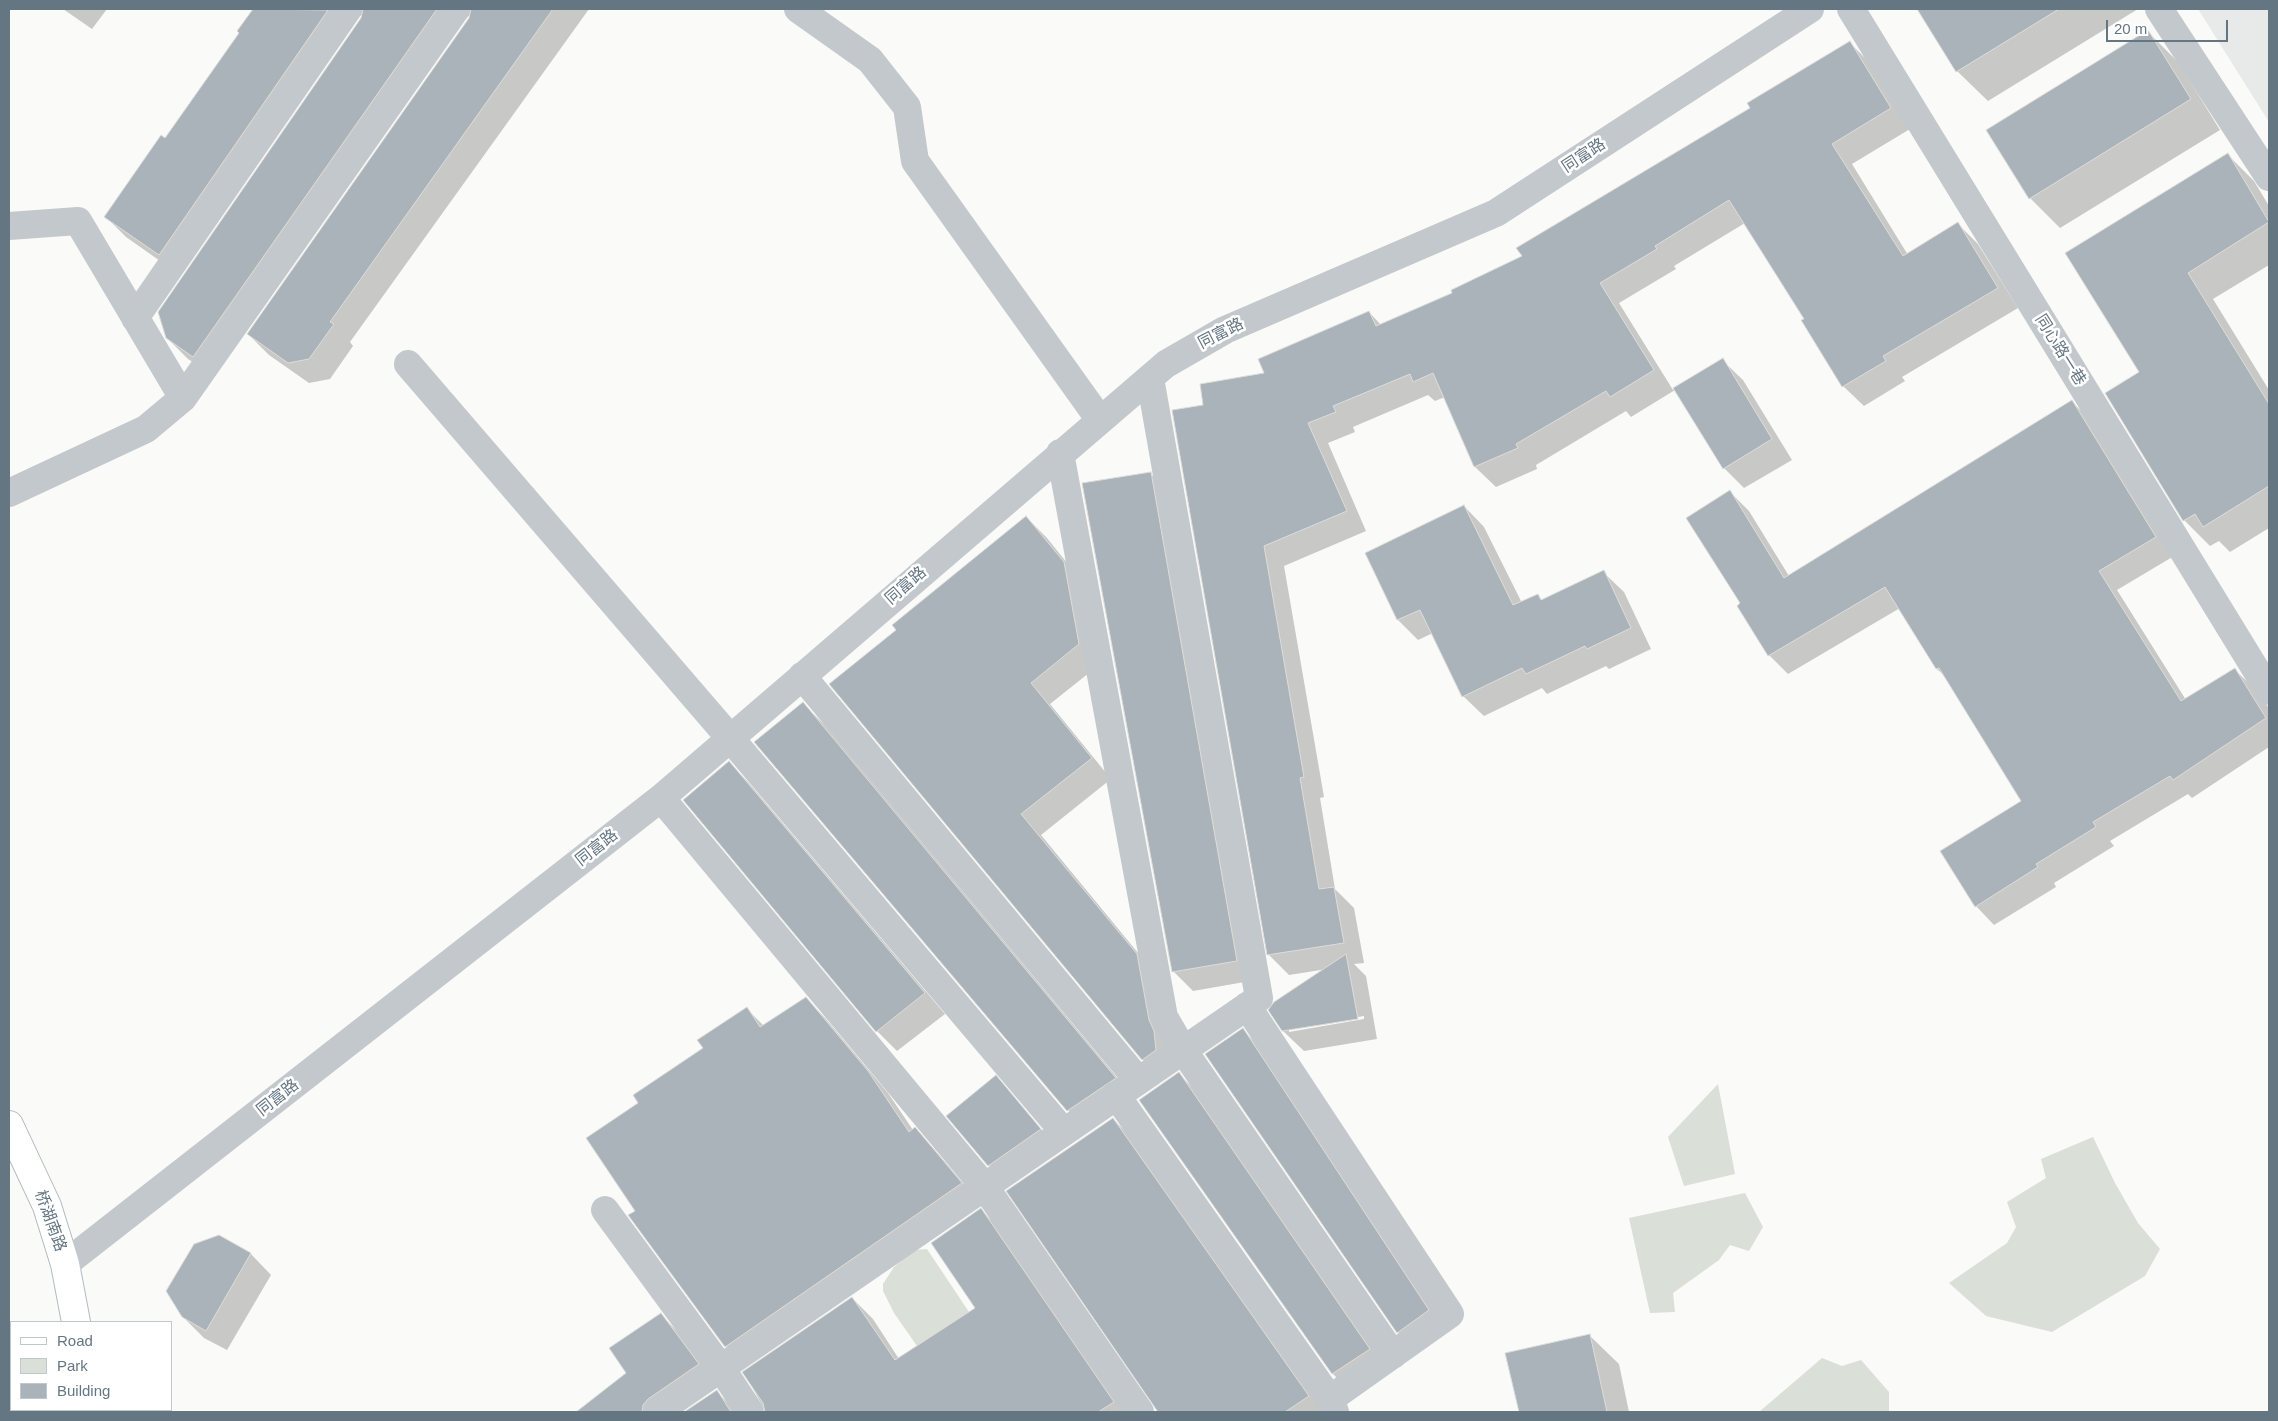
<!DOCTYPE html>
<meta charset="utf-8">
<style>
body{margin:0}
#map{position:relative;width:2278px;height:1421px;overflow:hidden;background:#fafaf8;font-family:Arial,sans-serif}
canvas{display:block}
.frame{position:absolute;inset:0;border:10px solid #657683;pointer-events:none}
.legend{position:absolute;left:10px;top:1321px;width:162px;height:90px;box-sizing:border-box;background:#fff;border:1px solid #c1c8cd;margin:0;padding:6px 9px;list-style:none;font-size:15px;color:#657683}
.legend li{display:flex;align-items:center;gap:10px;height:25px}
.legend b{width:25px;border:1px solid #c1c8cd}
.scale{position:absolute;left:2106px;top:20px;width:122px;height:22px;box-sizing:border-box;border:2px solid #657683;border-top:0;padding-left:6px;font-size:15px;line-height:18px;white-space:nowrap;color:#657683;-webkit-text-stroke:4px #fff;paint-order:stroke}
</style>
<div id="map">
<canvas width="2278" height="1421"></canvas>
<div class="frame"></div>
<ul class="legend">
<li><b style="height:6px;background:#fff"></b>Road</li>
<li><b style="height:14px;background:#dadfd7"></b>Park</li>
<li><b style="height:14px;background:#aab3b9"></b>Building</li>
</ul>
<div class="scale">20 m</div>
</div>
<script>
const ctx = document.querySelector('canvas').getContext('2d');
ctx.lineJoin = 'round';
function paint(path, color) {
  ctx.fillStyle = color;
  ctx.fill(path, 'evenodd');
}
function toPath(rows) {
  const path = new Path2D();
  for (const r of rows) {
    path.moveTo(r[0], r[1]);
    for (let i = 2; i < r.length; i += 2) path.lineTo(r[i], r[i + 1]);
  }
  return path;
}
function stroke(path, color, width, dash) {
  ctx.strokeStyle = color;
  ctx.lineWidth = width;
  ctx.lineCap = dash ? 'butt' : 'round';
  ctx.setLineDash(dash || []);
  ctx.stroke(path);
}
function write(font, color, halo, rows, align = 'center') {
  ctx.font = font + ' Arial,"Noto Sans SC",sans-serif';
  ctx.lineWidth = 5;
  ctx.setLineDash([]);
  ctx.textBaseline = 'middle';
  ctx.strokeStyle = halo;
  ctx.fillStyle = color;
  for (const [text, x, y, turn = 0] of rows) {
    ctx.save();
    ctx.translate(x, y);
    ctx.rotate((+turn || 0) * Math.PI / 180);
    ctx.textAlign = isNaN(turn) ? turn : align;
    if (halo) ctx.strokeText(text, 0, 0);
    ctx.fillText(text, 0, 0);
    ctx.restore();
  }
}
paint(toPath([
 [2198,9,2269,9,2269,122]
]), '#e8e9e9');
paint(toPath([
 [1718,1084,1735,1174,1684,1186,1668,1137],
 [2093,1137,2115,1183,2138,1223,2160,1249,2145,1276,2052,1332,1986,1316,1949,1283,2007,1243,2016,1227,2007,1202,2046,1178,2041,1159],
 [1745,1193,1763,1227,1749,1251,1730,1245,1719,1260,1673,1293,1675,1312,1650,1313,1629,1218],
 [927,1249,969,1312,917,1346,894,1313,883,1291,883,1284,894,1267,913,1250],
 [1822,1358,1842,1366,1861,1360,1889,1392,1889,1412,1759,1412]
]), '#dadfd7');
paint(toPath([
 [63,9,107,9,92,29],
 [256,9,589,9,350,342,353,346,330,379,309,383,269,355,248,334,472,14,463,20,214,376,188,359,167,338,364,13,355,20,180,275,126,237,106,217,165,140],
 [1918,9,2138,9,1988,101,1957,71],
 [2148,32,2178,62,2220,130,2060,228,2030,198],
 [1850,43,1870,63,1910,129,1852,164,1908,255,1958,224,1978,244,2018,308,1902,377,1905,381,1864,406,1843,386,1803,321,1806,319,1745,223,1674,266,1676,269,1619,303,1673,390,1722,360,1743,380,1792,460,1744,488,1724,468,1675,390,1631,417,1626,411,1536,465,1537,469,1496,487,1475,467,1445,397,1435,401,1428,395,1353,427,1355,432,1328,443,1366,531,1284,566,1324,797,1320,798,1335,889,1354,908,1364,963,1354,964,1366,976,1377,1039,1304,1051,1283,1031,1327,969,1289,975,1269,955,1173,411,1205,406,1265,374,1369,312,1381,325,1454,294,1523,257],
 [1364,1016,1364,1019,1289,1032,1289,1029],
 [2228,155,2254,181,2269,206,2269,265,2213,299,2269,390,2269,528,2230,552,2219,541,2210,546,2184,520,2141,372],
 [2072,402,2091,420,2174,556,2117,590,2186,700,2235,670,2254,688,2269,708,2269,747,2192,798,2188,794,2110,841,2114,846,2054,883,2056,887,1994,925,1976,906,2022,802,1948,679,1937,669,1900,608,1788,674,1769,655,1742,604,1730,492,1749,511,1789,576],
 [1150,473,1170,493,1256,980,1193,991,1173,971],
 [1464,506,1484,527,1522,603,1537,595,1543,601,1603,572,1624,592,1651,649,1609,669,1606,666,1547,694,1542,688,1484,716,1463,696,1433,633,1418,640,1398,620,1366,554],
 [1026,517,1047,538,1084,584,1099,665,1050,704,1111,779,1041,835,1157,976,1169,1041,1163,1079,1142,1059,898,630],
 [803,704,824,724,1135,1099,1088,1131,1068,1110],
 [729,762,749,783,945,1014,897,1051,877,1031],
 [806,998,826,1019,888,1093,913,1130,915,1129,935,1150,981,1204,746,1366,726,1346,637,1211,640,1103,747,1009,764,1026],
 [1243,1030,1263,1050,1448,1331,1418,1352,1398,1332],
 [1179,1074,1199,1094,1389,1370,1353,1394,1333,1374,1140,1100],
 [995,1077,1060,1150,1009,1185,989,1165],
 [1113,1119,1134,1140,1325,1412,1157,1412],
 [981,1210,1002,1231,1126,1412,766,1412,744,1373,852,1298,873,1319,899,1359,977,1308],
 [219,1236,251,1254,271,1275,227,1350,204,1338,183,1317],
 [661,1315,682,1336,719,1386,680,1412,578,1412,627,1373],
 [1590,1336,1619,1364,1629,1412,1513,1412,1520,1411],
 [717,1392,737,1412,686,1412]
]), '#0003');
const building = toPath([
 [253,9,328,10,159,255,104,217,161,135,165,138,239,33,237,31,253,9],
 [363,9,437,9,193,357,166,338,158,312,361,18,363,9],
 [471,9,553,9,330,322,334,324,309,359,288,363,247,334,469,18,471,9],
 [1917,9,2059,9,1956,72,1917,9],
 [2148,30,2191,99,2029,199,1986,130,2148,30],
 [1850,41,1891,108,1832,144,1903,256,1958,222,1998,288,1883,356,1886,361,1842,387,1801,320,1804,319,1729,200,1655,246,1657,249,1600,283,1654,370,1610,397,1606,391,1516,444,1518,448,1474,467,1433,373,1413,382,1410,374,1333,406,1336,412,1308,423,1347,511,1264,546,1304,777,1300,778,1319,889,1334,887,1344,943,1267,955,1172,410,1203,405,1200,384,1264,373,1258,359,1369,311,1376,326,1452,293,1451,290,1522,256,1516,248,1750,108,1747,103,1850,41],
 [2228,153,2269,222,2188,273,2269,404,2269,486,2203,527,2195,514,2183,521,2105,393,2139,372,2065,253,2228,153],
 [1723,358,1772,439,1723,469,1673,388,1723,358],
 [2072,400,2156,537,2099,571,2181,701,2235,668,2266,718,2173,780,2170,776,2093,822,2096,827,2036,864,2038,867,1975,907,1940,851,2021,801,1939,668,1936,669,1885,587,1768,656,1737,606,1740,603,1686,518,1730,490,1784,578,2072,400],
 [1151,472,1237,961,1172,972,1082,483,1151,472],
 [1464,505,1513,605,1538,594,1541,600,1604,570,1631,628,1587,649,1585,646,1526,674,1522,668,1462,697,1420,610,1397,620,1365,553,1464,505],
 [1026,516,1064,562,1079,644,1031,683,1092,758,1021,814,1137,954,1149,1020,1154,1031,1156,1050,1142,1060,829,684,896,630,892,625,1026,516],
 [803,702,1116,1078,1067,1111,754,742,803,702],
 [729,761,925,993,876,1032,683,800,729,761],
 [1346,954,1358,1019,1282,1031,1268,1010,1274,1002,1346,954],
 [806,997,868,1071,909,1132,915,1127,962,1183,725,1347,628,1215,635,1211,586,1138,638,1103,633,1095,703,1048,697,1040,747,1007,760,1027,806,997],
 [1243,1028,1429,1310,1397,1333,1205,1054,1243,1028],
 [1179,1072,1370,1349,1332,1374,1139,1100,1179,1072],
 [996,1075,1041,1129,988,1166,946,1116,996,1075],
 [1113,1118,1309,1396,1285,1412,1158,1412,1006,1191,1113,1118],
 [981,1208,1114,1402,1098,1412,765,1412,763,1403,742,1372,852,1297,895,1360,975,1308,931,1243,981,1208],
 [219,1235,251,1253,206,1331,182,1317,166,1291,194,1244,219,1235],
 [661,1313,699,1364,648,1399,643,1405,642,1412,576,1412,626,1373,609,1348,661,1313],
 [1590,1334,1607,1412,1519,1412,1505,1353,1590,1334],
 [717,1390,731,1412,684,1412,717,1390]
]);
paint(building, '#aab3b9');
stroke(building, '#dcdcda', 1);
const secondary = toPath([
 [9,1125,47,1206,65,1264,76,1322],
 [93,1410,93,1412]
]);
stroke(secondary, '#b3babf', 30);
stroke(toPath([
 [798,9,870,60,907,107,915,161,1100,420],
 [1851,9,2269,691],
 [2159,9,2269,177],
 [9,226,78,221,183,398],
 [135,318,348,9],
 [408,364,730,738,1064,1132],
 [1060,453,1164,1017,1183,1050,1393,1355],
 [9,493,146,429,183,398,456,9],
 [802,676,1138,1080],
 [661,798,985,1187,1140,1412],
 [1247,1006,1450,1314,1330,1399,1331,1412],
 [1116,1095,1330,1399,1335,1412],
 [605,1210,721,1368,750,1412],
 [65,1264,661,798,1166,364,1225,330,1496,213,1810,9],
 [657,1412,1259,998,1150,378]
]), '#c3c8cc', 28);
stroke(secondary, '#fff', 28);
write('16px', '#657683', '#fff', [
 ["同富路",1584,156,-33],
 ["同富路",1221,334,-27],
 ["同心路一巷",2060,350,58],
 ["同富路",906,586,-41],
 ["同富路",597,848,-38],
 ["同富路",278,1098,-38],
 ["桥湖南路",50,1221,70]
]);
</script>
